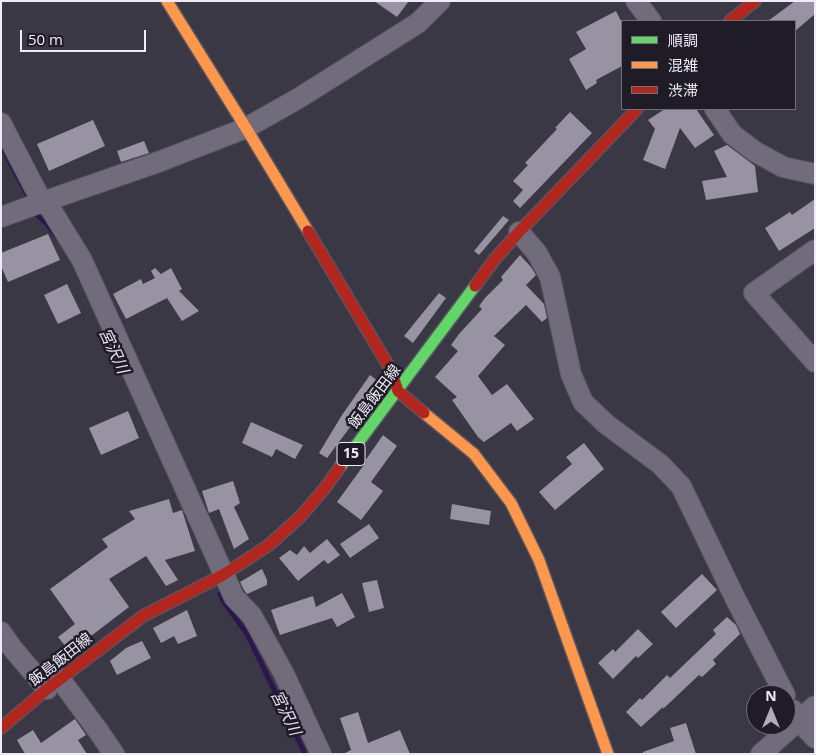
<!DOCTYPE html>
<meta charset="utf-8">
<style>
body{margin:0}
#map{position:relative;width:816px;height:755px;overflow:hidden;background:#3b3845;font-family:"Open Sans","Noto Sans JP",sans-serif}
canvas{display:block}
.frame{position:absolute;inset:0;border:2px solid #eeebfa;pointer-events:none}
.legend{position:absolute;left:621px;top:20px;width:175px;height:90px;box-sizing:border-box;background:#1f1c27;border:1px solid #726f7b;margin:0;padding:6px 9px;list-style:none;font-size:15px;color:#eeebfa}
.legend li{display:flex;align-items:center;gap:10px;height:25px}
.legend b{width:25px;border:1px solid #726f7b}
.north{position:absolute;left:746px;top:685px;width:50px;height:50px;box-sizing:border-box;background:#1f1c27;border:1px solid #726f7b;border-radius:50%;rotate:0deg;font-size:14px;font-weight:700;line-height:20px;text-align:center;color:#eeebfa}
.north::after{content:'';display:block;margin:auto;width:18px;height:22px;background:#afacbb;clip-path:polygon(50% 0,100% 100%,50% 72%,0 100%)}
.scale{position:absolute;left:20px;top:30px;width:126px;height:22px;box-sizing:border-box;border:2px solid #eeebfa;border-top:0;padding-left:6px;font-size:15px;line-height:18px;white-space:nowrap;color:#eeebfa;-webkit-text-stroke:4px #1f1c27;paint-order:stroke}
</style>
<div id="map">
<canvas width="816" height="755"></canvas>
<div class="frame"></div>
<ul class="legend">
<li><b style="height:6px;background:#63d668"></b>順調</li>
<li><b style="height:6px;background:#ff974d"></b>混雑</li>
<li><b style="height:6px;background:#b3261e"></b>渋滞</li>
</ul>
<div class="north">N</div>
<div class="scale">50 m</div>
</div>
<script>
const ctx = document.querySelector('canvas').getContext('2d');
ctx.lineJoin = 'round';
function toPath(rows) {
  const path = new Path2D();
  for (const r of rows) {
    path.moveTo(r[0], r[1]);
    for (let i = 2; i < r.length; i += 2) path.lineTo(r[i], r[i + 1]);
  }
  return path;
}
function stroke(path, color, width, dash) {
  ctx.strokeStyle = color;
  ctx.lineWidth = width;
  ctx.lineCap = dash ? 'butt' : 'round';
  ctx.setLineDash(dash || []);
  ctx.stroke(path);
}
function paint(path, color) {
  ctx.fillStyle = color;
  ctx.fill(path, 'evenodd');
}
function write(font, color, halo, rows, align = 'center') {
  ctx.font = font + ' "Open Sans","Noto Sans JP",sans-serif';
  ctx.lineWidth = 5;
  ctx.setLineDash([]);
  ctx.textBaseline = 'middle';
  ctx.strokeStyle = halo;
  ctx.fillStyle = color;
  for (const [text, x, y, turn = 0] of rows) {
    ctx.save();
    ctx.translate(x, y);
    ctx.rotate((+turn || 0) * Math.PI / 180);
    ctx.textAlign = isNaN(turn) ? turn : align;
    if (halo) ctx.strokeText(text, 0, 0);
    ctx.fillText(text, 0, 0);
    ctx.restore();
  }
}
stroke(toPath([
 [1,145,30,200],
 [35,210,38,216,47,224,56,236],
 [220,594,224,602,247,634,305,754]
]), '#2c1551', 5);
paint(toPath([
 [374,1,409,1,397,17],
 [795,1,815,1,815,14,795,31,795,21,768,21],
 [616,11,622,23,622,66,596,80,597,83,586,90,569,59,586,49,576,32],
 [665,109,696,109,714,135,695,148,680,128,665,169,643,160,655,129,648,120],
 [570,112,592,133,520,208,513,201,523,190,513,181,528,165,525,163,557,129,555,128],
 [93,120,105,146,49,171,37,144],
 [144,141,149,153,121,162,117,151],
 [727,145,755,166,758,192,706,200,702,181,727,177,714,151],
 [815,199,815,228,779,251,765,228,790,212,792,215],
 [503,216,509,220,479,255,474,251],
 [48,234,60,260,8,282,1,266,1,253],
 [520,255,531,267,536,275,526,285,544,304,547,318,542,322,526,305,494,336,505,345,478,376,492,395,507,384,534,419,517,431,511,423,484,442,478,437,452,400,457,397,435,377,458,351,451,345,459,334,482,309,479,306,485,298,503,280,501,277],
 [155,268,161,274,171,268,182,289,179,291,199,311,182,321,167,298,126,319,113,294,141,279,143,284,155,278,151,271],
 [67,284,81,313,58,324,44,295],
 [439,293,446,298,413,343,404,336],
 [370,375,378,381,380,387,327,458,319,453,342,415],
 [128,411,139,438,101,455,89,428],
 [251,422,303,445,295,459,276,449,272,457,242,443],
 [383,435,397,446,371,482,383,491,361,520,337,502,366,462,365,461],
 [584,443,604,469,555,510,539,492,572,464,566,457],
 [233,481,240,503,234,507,249,539,234,549,219,509,209,513,202,491],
 [169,499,173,513,182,510,195,551,165,560,178,580,166,586,146,556,109,579,129,607,70,652,58,637,75,624,50,589,108,547,102,539,135,519,129,511],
 [452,504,491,511,489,525,450,519],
 [369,524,379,538,350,558,340,544],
 [327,539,340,555,328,564,324,560,298,581,279,558,290,550,297,555,304,546,310,553],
 [262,569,267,580,267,585,247,594,244,590,240,582],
 [702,574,717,590,676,628,661,612],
 [377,580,384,608,369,612,362,583],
 [342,593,355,617,337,627,332,618,280,635,271,610,313,596,316,607],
 [187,610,197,636,178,644,174,636,161,643,153,628],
 [727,617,736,625,740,634,713,660,716,664,702,677,699,675,663,709,663,707,641,727,626,712,640,698,642,700,667,675,670,678,716,634,713,630],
 [638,629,653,644,638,658,636,656,613,679,598,663,613,649,615,652],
 [142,641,151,658,117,675,110,661,126,648],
 [358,712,368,743,400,730,410,754,343,754,351,750,340,718],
 [75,719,86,735,78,740,87,754,25,754,17,740,33,730,41,743],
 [686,723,696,754,643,754,643,752,674,741,670,728]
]), '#9793a2');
const street = toPath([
 [636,1,651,21],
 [715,109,732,134,754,151,783,167,815,174],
 [1,123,42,202,50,208,82,260,234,597,252,616,284,674,321,754],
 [1,217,37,204,161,161,246,128,299,98,418,23,440,1],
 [519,232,537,253,550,277,571,374,583,402,606,424,660,464,681,486,735,598,785,695],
 [815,250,754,293,815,362],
 [1,632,13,649,47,689],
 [60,679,99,732,114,754],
 [793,710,799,721,815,738],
 [761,754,815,706]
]);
const fast = toPath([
 [340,467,475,286]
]);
const slow = toPath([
 [167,1,246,128,308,231],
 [424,413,474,454,511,503,539,560,608,754]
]);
const jam = toPath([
 [730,21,755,1],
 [308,231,391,370,398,391,424,413],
 [475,286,494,260,519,232,637,109],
 [1,728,47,689,143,616,223,575,269,545,300,517,325,488,340,467]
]);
stroke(street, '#585561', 22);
stroke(fast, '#585561', 14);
stroke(slow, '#585561', 14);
stroke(jam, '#585561', 14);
stroke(street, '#706c7c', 20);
stroke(fast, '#63d668', 11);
stroke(slow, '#ff974d', 11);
stroke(jam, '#b3261e', 11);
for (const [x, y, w] of [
 [351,454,28]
]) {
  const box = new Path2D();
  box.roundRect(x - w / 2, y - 11.5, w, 23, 4);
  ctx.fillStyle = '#1f1c27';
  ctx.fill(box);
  stroke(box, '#eeebfa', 1);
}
write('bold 14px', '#eeebfa', null, [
 ["15",351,454]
]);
write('15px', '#eeebfa', '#1f1c27', [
 ["飯島飯田線",375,397,-53],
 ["飯島飯田線",61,660,-38]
]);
write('italic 16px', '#e3dff4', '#1f1c27', [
 ["宮沢川",113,351,65],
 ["宮沢川",285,713,64]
]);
</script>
